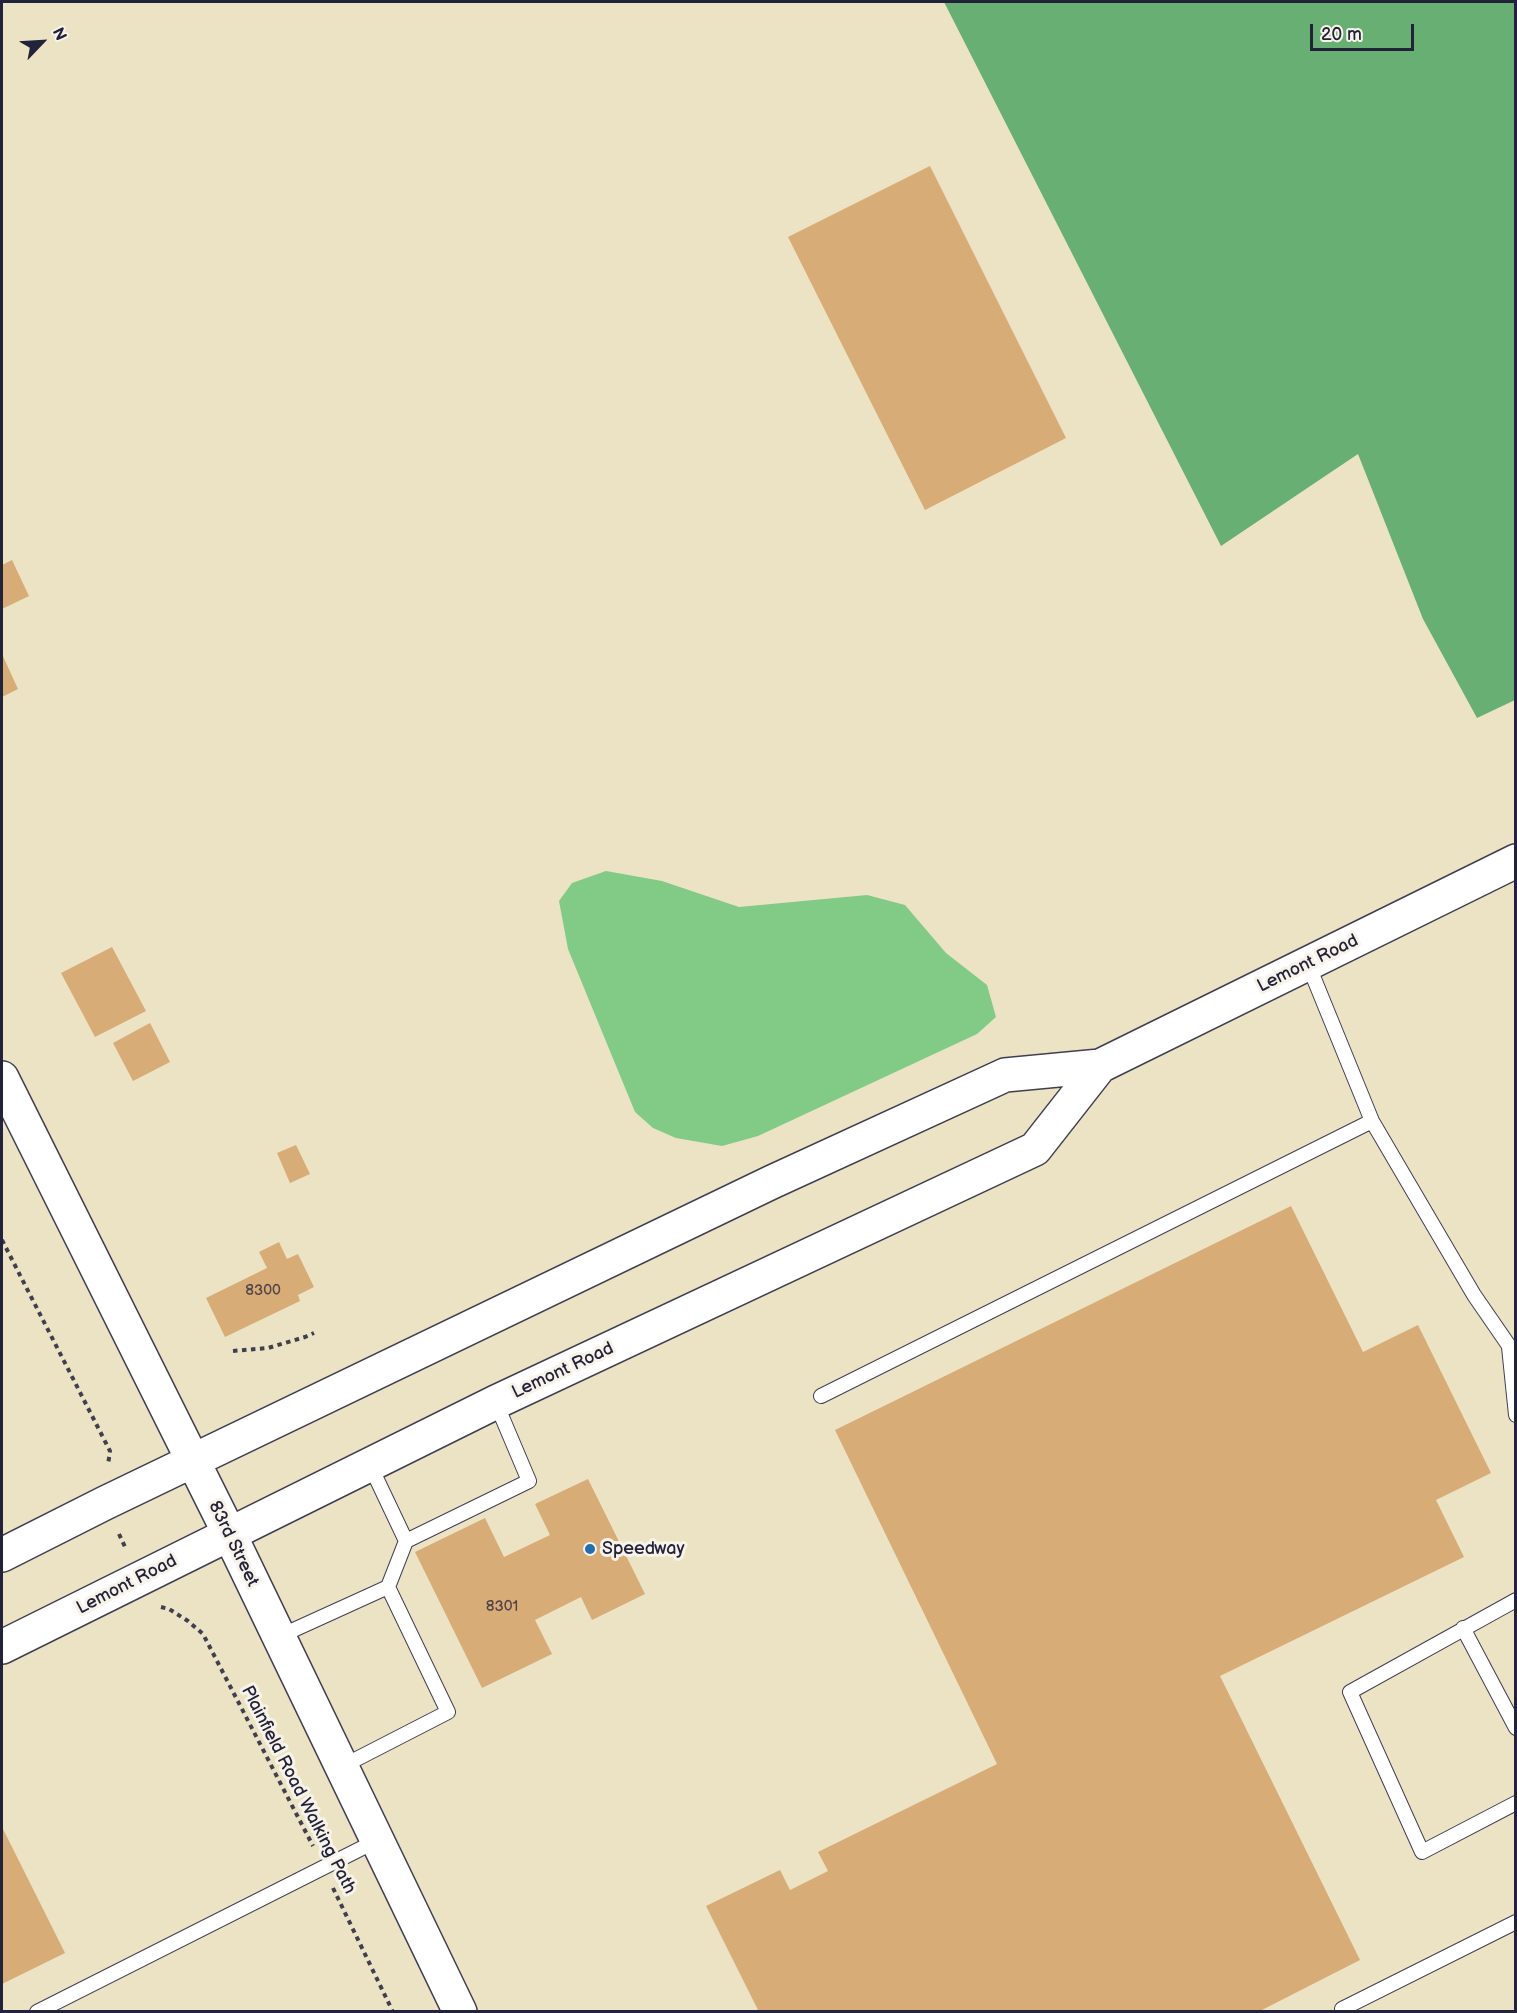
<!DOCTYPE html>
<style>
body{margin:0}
#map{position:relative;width:1517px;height:2013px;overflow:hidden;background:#ebe3c4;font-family:"Balsamiq Sans",sans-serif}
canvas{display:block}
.frame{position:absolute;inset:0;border:3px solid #22223b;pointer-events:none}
.north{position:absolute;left:12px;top:12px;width:60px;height:60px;-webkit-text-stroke:4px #f7f3e8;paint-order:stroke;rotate:65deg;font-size:16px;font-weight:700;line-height:24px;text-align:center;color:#22223b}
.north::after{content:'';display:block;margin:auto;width:21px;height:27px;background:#22223b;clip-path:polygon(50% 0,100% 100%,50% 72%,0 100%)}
.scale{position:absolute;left:1310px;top:24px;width:104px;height:27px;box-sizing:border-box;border:3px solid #22223b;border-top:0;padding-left:8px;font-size:18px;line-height:21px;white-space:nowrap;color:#22223b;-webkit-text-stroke:4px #f7f3e8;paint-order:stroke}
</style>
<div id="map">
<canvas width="1517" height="2013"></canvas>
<div class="frame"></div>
<div class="north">N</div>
<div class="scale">20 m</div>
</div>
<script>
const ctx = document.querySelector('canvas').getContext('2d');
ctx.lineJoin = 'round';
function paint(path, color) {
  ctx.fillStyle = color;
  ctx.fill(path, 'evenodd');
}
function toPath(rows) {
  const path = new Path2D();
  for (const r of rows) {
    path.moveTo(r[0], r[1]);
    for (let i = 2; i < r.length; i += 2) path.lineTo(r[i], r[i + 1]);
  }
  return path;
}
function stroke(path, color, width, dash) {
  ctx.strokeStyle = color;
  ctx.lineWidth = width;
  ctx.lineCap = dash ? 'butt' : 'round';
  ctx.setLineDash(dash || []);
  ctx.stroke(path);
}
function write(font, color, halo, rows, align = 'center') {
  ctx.font = font + ' "Balsamiq Sans",sans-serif';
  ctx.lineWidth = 6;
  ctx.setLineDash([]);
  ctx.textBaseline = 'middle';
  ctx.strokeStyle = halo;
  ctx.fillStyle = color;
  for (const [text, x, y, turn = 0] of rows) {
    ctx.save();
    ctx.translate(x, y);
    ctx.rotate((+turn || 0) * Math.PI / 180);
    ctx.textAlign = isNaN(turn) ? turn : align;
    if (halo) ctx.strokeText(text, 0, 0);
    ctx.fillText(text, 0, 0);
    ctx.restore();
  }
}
paint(toPath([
 [606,871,662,881,739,907,867,895,905,905,946,953,987,985,996,1017,977,1034,758,1136,722,1146,676,1138,653,1128,635,1112,568,949,559,901,572,883]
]), '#81cb87');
paint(toPath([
 [944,2,1514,2,1515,700,1477,718,1423,619,1358,454,1221,546]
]), '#68af74');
paint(toPath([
 [930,166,1066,438,925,510,788,237],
 [12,560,29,596,2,609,2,565],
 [2,654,18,689,2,697],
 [112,947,146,1011,95,1037,61,973],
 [150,1023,170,1062,133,1081,113,1043],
 [296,1145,310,1174,290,1183,277,1153],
 [1291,1206,1363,1352,1418,1325,1491,1473,1436,1500,1464,1557,1220,1676,1360,1960,1258,2012,759,2012,706,1906,780,1870,790,1890,828,1871,818,1852,997,1764,835,1430],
 [279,1242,287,1259,298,1254,314,1287,298,1295,300,1301,225,1337,206,1298,267,1268,259,1252],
 [588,1479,645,1594,592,1620,581,1597,535,1620,552,1654,482,1688,415,1552,485,1518,504,1557,550,1535,535,1504],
 [2,1827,65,1953,2,1984]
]), '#d8ac76');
const service = toPath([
 [1308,964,1372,1121,1474,1295,1516,1356],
 [1509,1347,1516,1415],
 [821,1396,1372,1121],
 [370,1465,406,1541],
 [388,1587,406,1541,529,1481,496,1403],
 [1516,1600,1350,1692,1422,1852,1516,1803],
 [1463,1628,1516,1728],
 [278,1637,388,1587,448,1712,341,1767],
 [37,2012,376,1841],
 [1343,2012,1342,2009,1516,1922]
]);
const secondary = toPath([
 [2,1078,229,1533,460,2012],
 [2,1555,105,1503,772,1182,1005,1075,1100,1066,1516,861],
 [2,1647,496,1402,1035,1149,1100,1066]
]);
stroke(service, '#403f50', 16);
stroke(secondary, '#403f50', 36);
stroke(toPath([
 [2,1240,110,1451,108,1465],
 [233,1351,268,1348,305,1337,314,1333],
 [119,1534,126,1549],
 [161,1607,169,1609,188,1621,203,1634,313,1846],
 [333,1888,393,2012]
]), '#403f50', 4, [4.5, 4.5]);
stroke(service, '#fff', 14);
stroke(secondary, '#fff', 33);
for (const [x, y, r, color] of [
 [590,1549,6,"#1f6fb2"]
]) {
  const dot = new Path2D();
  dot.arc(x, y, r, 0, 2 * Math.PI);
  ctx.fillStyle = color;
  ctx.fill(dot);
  stroke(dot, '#f7f3e8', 2);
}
write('15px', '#50444a', null, [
 ["8300",263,1291],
 ["8301",502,1607]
]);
write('18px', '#22223b', '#f7f3e8', [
 ["Lemont Road",1308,964,-26],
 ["Lemont Road",563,1371,-25],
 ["83rd Street",233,1544,64],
 ["Lemont Road",127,1585,-27],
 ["Plainfield Road Walking Path",298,1790,63]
]);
write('18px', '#22223b', '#f7f3e8', [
 ["Speedway",602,1549]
], 'left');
</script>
